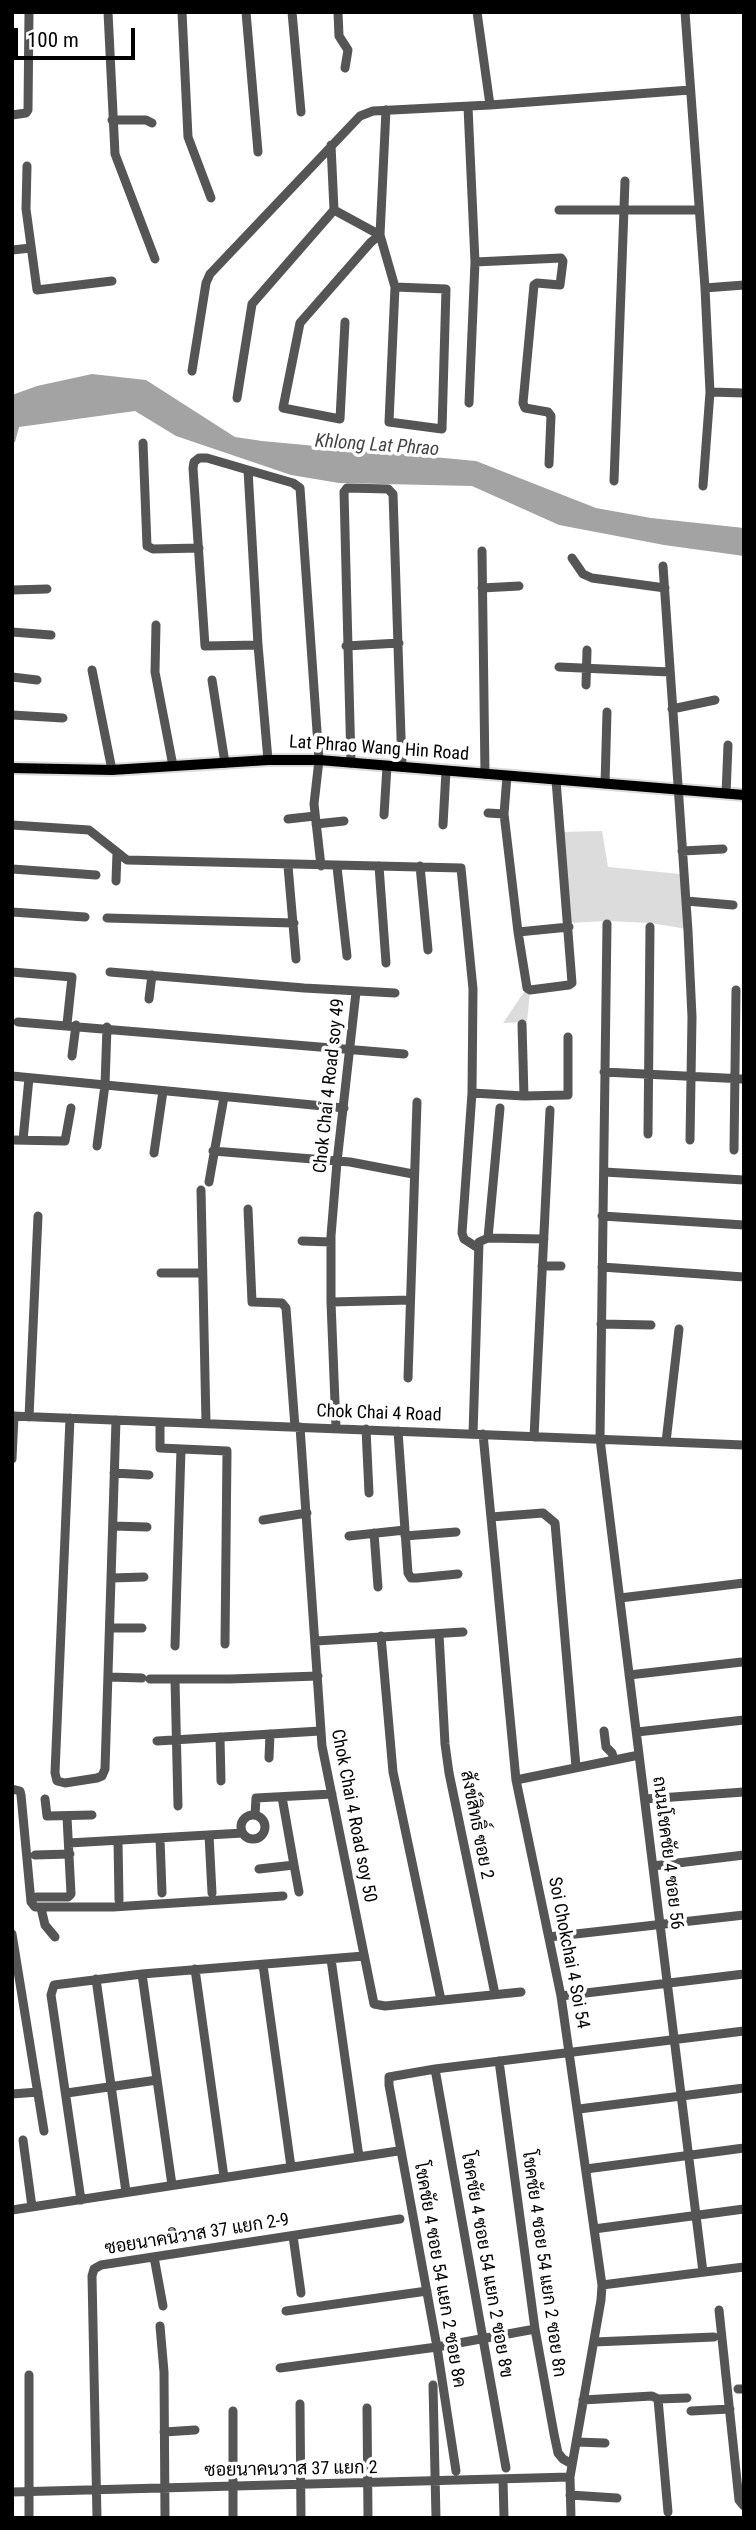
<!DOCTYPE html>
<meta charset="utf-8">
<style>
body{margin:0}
#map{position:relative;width:756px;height:2530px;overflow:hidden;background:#fff;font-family:"Roboto Condensed",sans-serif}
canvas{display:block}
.frame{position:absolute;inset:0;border:14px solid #000;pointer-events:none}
.scale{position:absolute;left:14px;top:28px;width:121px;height:32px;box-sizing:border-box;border:4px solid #000;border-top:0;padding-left:9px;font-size:21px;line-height:24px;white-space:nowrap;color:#000;-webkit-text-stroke:5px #fff;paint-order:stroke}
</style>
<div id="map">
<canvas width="756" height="2530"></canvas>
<div class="frame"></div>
<div class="scale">100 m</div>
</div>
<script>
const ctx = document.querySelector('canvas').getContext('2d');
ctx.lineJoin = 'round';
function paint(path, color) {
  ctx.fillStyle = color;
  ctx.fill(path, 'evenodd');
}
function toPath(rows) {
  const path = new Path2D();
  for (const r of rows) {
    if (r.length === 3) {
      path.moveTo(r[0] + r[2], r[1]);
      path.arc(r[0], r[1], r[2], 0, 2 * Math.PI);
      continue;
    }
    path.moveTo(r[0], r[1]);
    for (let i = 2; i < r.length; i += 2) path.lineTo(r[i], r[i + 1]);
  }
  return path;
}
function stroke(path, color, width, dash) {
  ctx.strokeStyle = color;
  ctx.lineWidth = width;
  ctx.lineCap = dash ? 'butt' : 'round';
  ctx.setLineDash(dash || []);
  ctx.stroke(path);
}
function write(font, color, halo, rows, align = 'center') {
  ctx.font = font + ' "Roboto Condensed",Sarabun,sans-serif';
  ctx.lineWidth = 7;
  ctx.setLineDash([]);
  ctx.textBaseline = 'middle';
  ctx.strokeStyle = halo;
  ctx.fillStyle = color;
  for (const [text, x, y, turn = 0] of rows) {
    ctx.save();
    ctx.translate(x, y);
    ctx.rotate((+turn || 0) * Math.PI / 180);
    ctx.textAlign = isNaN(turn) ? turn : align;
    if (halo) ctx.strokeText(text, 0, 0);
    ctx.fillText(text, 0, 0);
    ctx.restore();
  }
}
paint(toPath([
 [602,831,608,867,680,874,687,929,650,923,607,921,568,923,561,832],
 [524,992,530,992,527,1022,503,1023]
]), '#dcdcdc');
paint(toPath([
 [92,374,146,380,235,437,262,441,476,461,596,508,651,518,744,528,744,556,664,545,559,525,472,486,339,483,291,475,176,436,135,411,19,427,15,442,12,442,12,395,37,386]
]), '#a3a3a3');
const major = toPath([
 [12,768,112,770,268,760,319,760,744,795]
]);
stroke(major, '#dbdbdb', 14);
stroke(toPath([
 [108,12,115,154,155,259],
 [182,12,188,137,211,198],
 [246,12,258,152],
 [292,12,301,112],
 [338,12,339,36,348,50,345,68],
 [477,12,490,105],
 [685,12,705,288,710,392,703,486],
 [468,107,475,262,469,403],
 [386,110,380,235,395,287,389,422,442,429,446,289,395,287],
 [12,115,26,113,28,110,29,12],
 [112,120,146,120,152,123],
 [27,166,26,209,37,290,112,281],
 [334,210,380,235,371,242,300,323,283,408,340,419,345,322],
 [559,210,698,210],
 [12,250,31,248],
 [475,262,561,258,563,261,560,285,537,283,534,285,523,403,525,408,548,412,551,416,549,464],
 [705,288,744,285],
 [192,371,206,283,210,274,360,116,373,111,490,105,690,90],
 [710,392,744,393],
 [237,398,252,304,334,210,331,145],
 [143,443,147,546,153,549,199,548],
 [248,470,258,645,268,760],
 [614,481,625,181],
 [482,551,485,774],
 [572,558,583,574,592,578,665,588],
 [663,566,688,931,692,1017,690,1140],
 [482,588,519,586],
 [12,590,47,589],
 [156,625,155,672,173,766],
 [12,632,51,635],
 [258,645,205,646,193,468,194,462,199,458,207,458,248,470,293,483,300,488,319,760,314,804,321,866],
 [346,646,399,643],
 [559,667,670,672],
 [92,670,112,770],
 [12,677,37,680],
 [212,680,225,763],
 [586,685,587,650],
 [672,709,715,700],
 [12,715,63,718],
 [351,763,344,492,347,488,388,489,393,494,402,767],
 [507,776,504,814,518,932,527,988,530,990,569,985,572,983,556,780],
 [605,784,607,712],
 [726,794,728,745],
 [488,813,504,814],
 [384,815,387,766],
 [288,819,315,816],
 [316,824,344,821],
 [12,825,89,830,127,860,461,868,473,989,472,1093,462,1233,464,1239,478,1248],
 [443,825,446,771],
 [682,851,723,849],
 [288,866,296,959],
 [379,866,386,963],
 [420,866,428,950],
 [337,867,347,956],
 [12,869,96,875],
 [116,881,117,853],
 [686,901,733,905],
 [12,912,85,917],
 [107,918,294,923],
 [607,924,600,1439,703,2272],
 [518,932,569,927],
 [12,972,72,977,67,1024],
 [110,972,304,988,395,993],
 [149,999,152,975],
 [18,1022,404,1054],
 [522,1024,524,1096],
 [72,1056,76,1025],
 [604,1072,744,1079],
 [12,1076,344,1108],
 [472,1093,524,1096,568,1095,568,1037],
 [648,1134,650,927],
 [12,1140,65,1141,71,1108],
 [23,1140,29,1078],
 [97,1146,105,1085,107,1027],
 [734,1150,736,990],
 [213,1151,350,1162,413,1174],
 [154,1153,163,1091],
 [604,1172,744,1180],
 [209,1182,224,1097],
 [201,1190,206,1423],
 [248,1209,252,1302,282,1303,286,1308,295,1427],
 [602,1216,744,1225],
 [488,1238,500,1108],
 [302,1241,331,1242],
 [542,1266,561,1266],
 [602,1267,744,1277],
 [161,1273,202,1273],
 [331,1302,410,1300],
 [601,1324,651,1325],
 [408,1378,417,1102],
 [12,1416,744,1445],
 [29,1417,38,1216],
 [70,1418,55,1773,57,1781,65,1783,97,1778,102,1776,105,1769,116,1420],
 [160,1422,160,1448,227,1451,225,1644],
 [300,1427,322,1746,374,2004,385,2006,521,1992],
 [336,1428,331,1302,331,1236,337,1162,356,992],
 [366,1429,369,1493],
 [398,1431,408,1573,411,1578,417,1578,458,1574],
 [473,1434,479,1242,488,1238,544,1239],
 [483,1434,516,1780,561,1996,602,2285,601,2300,570,2477,571,2518],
 [534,1437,550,1110],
 [666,1442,679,1329],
 [12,1459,14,1416],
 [114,1473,149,1475],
 [491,1517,543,1513,555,1523,576,1767],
 [263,1520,307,1513],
 [113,1526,147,1527],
 [374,1533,378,1587],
 [349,1536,405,1530],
 [405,1536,456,1532],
 [112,1578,144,1577],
 [620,1598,744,1583],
 [111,1628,142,1628],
 [439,1634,445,1744,449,1773,495,1994],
 [381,1636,393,1772,441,2000],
 [316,1641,463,1632],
 [175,1646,181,1449],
 [629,1675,742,1662],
 [109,1677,142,1678],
 [150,1679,230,1679,318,1676],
 [175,1680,178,1806],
 [604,1731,606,1747,612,1753,614,1760],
 [637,1732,744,1720],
 [220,1737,221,1781],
 [157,1741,320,1731],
 [269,1758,270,1734],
 [516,1780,639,1755],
 [12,1789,20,1791,21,1795,31,1902,35,1907,113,1907,283,1896],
 [282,1797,294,1865],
 [45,1799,47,1816,92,1815],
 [645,1799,744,1792],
 [255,1815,256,1798,332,1794],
 [253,1827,12],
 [209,1835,212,1893],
 [160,1838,162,1893],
 [118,1841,119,1900],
 [69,1843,243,1833],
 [35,1855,70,1854],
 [653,1866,744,1855],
 [259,1869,294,1865,299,1892],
 [37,1897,68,1897,71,1894,67,1817],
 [41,1908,45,1925,55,1937],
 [12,1934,44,2131],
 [549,1937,744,1915],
 [331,1959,359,2157],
 [263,1965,291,2167],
 [195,1969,224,2177],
 [142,1974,172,2185],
 [96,1979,126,2192],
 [561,1996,744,1974],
 [499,2061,535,2329,554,2434,558,2453,563,2459,572,2464],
 [435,2069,506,2468],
 [67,2093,157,2080],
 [12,2094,38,2092],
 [579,2109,744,2088],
 [23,2140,32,2207],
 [586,2169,744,2148],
 [81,2200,51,1995,54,1985,142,1974,364,1956],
 [12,2210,398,2151],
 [594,2229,744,2209],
 [293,2236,301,2293],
 [154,2257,163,2306],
 [602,2285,744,2267],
 [719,2310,739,2500,744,2506],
 [286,2311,427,2291],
 [160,2326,164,2372,165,2518],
 [594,2342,714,2337],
 [280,2368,437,2347,535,2329],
 [29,2375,29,2518],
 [433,2385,436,2518],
 [738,2389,744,2389],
 [658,2399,687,2398],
 [583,2400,652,2396,658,2399,668,2512],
 [300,2404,301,2518],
 [367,2408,368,2518],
 [691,2411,730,2409],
 [164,2432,195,2430],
 [576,2442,605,2443],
 [456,2471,437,2347,389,2085,389,2077,435,2069,744,2031],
 [503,2479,504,2518],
 [12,2492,570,2477],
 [570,2495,617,2498],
 [97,2518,92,2276,94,2269,101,2265,400,2219],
 [233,2518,233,2411]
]), '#555', 9);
stroke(major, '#000', 10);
write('18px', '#000', '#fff', [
 ["Lat Phrao Wang Hin Road",379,749,4],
 ["Chok Chai 4 Road soy 49",330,1086,-84],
 ["Chok Chai 4 Road",379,1414,2],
 ["Chok Chai 4 Road soy 50",353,1816,79],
 ["สังข์สิทธิ์ ซอย 2",476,1825,79],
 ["ถนนโชคชัย 4 ซอย 56",667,1853,83],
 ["Soi Chokchai 4 Soi 54",568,1953,79],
 ["ซอยนาคนิวาส 37 แยก 2-9",197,2235,-9],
 ["โชคชัย 4 ซอย 54 แยก 2 ซอย 8ก",543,2264,82],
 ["โชคชัย 4 ซอย 54 แยก 2 ซอย 8ข",486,2265,80],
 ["โชคชัย 4 ซอย 54 แยก 2 ซอย 8ค",439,2275,80],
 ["ซอยนาคนวาส 37 แยก 2",291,2470,-1]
]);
write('italic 19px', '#444', '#fff', [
 ["Khlong Lat Phrao",377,446,4]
]);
</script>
